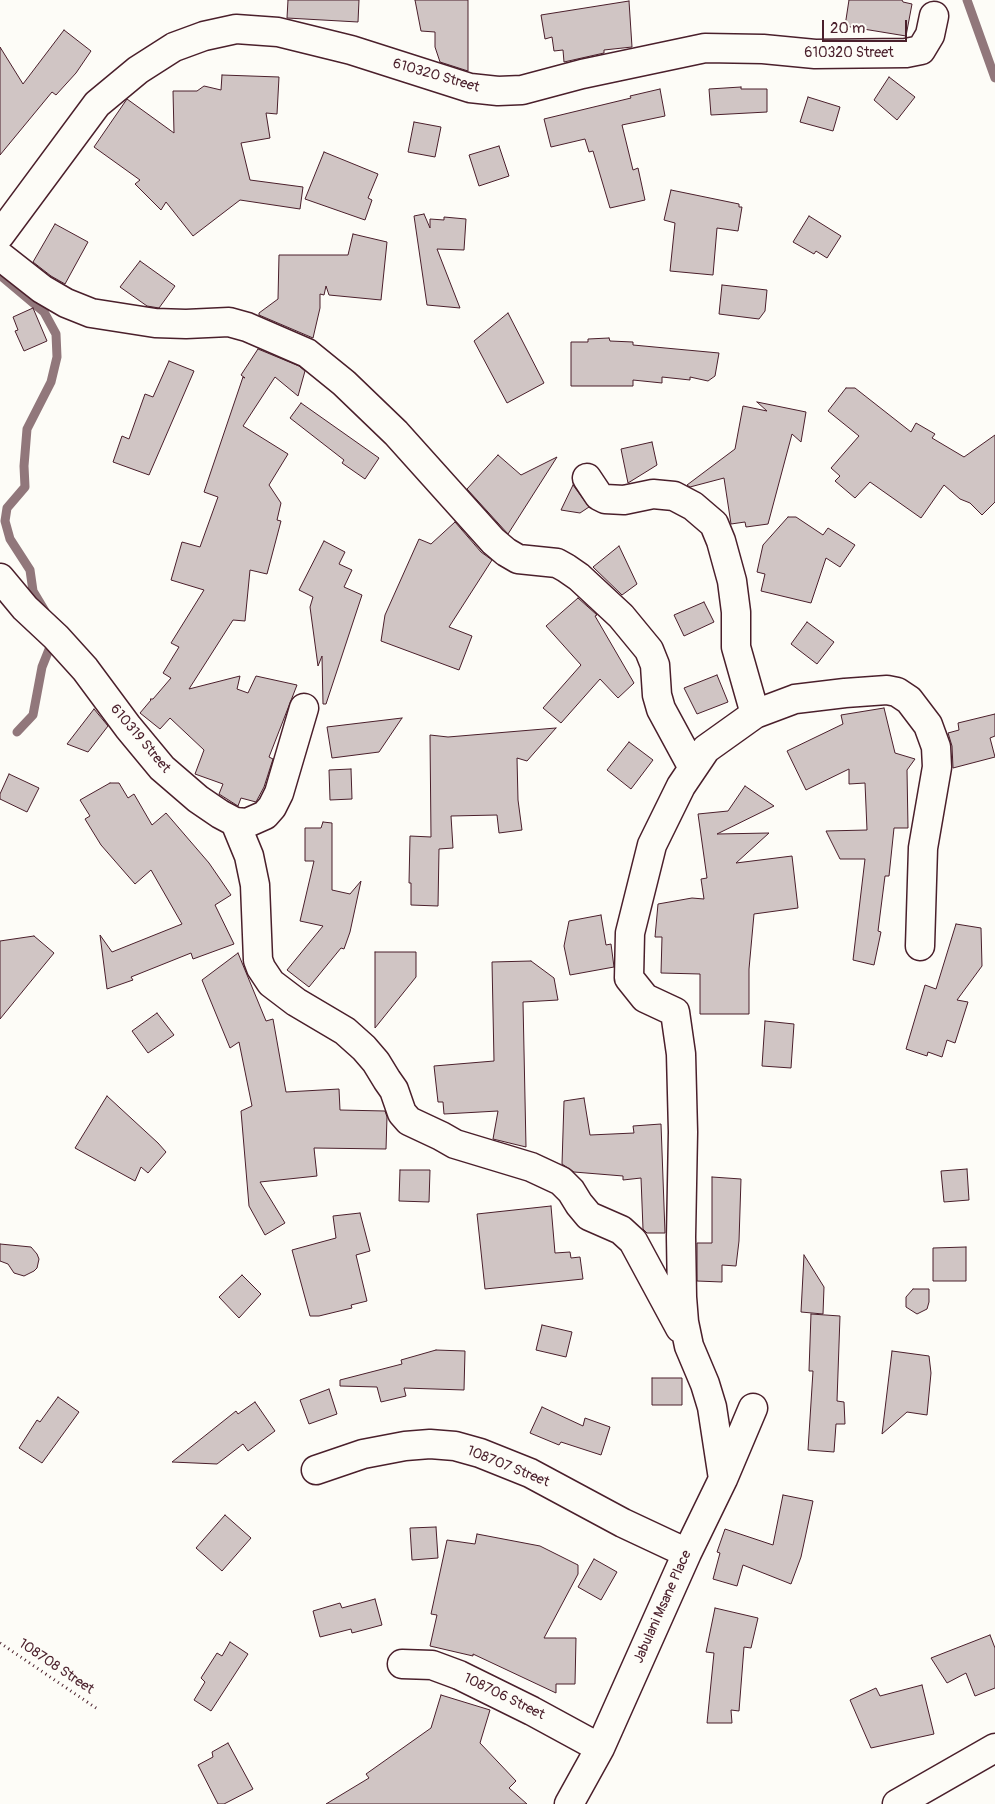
<!DOCTYPE html>
<style>
body{margin:0}
#map{position:relative;width:995px;height:1804px;overflow:hidden;background:#fdfcf7;font-family:Pangolin,sans-serif}
canvas{display:block}
.scale{position:absolute;left:822px;top:20px;width:85px;height:22px;box-sizing:border-box;border:2px solid #4a1f2b;border-top:0;padding-left:6px;font-size:15px;line-height:18px;white-space:nowrap;color:#4a1f2b;-webkit-text-stroke:4px #fdfcf7;paint-order:stroke}
</style>
<div id="map">
<canvas width="995" height="1804"></canvas>
<div class="scale">20 m</div>
</div>
<script>
const ctx = document.querySelector('canvas').getContext('2d');
ctx.lineJoin = 'round';
function toPath(rows) {
  const path = new Path2D();
  for (const r of rows) {
    path.moveTo(r[0], r[1]);
    for (let i = 2; i < r.length; i += 2) path.lineTo(r[i], r[i + 1]);
  }
  return path;
}
function stroke(path, color, width, dash) {
  ctx.strokeStyle = color;
  ctx.lineWidth = width;
  ctx.lineCap = dash ? 'butt' : 'round';
  ctx.setLineDash(dash || []);
  ctx.stroke(path);
}
function paint(path, color) {
  ctx.fillStyle = color;
  ctx.fill(path, 'evenodd');
}
function write(font, color, halo, rows, align = 'center') {
  ctx.font = font + ' Pangolin,sans-serif';
  ctx.lineWidth = 4;
  ctx.setLineDash([]);
  ctx.textBaseline = 'middle';
  ctx.strokeStyle = halo;
  ctx.fillStyle = color;
  for (const [text, x, y, turn = 0] of rows) {
    ctx.save();
    ctx.translate(x, y);
    ctx.rotate((+turn || 0) * Math.PI / 180);
    ctx.textAlign = isNaN(turn) ? turn : align;
    if (halo) ctx.strokeText(text, 0, 0);
    ctx.fillText(text, 0, 0);
    ctx.restore();
  }
}
stroke(toPath([
 [967,0,995,78],
 [0,275,44,312,56,334,57,357,51,382,27,429,24,466,25,487,7,508,5,521,10,539,30,570,33,591,45,611],
 [17,732,33,715,42,667,50,647]
]), '#91777b', 9);
const building = toPath([
 [288,0,359,0,358,22,287,18,288,0],
 [415,0,468,0,468,71,440,62,435,47,435,32,421,31,415,0],
 [849,0,902,0,903,2,912,4,906,36,845,26,849,0],
 [629,1,632,47,604,50,604,53,564,62,563,50,554,51,552,37,545,39,541,15,629,1],
 [64,30,91,51,76,73,56,95,52,92,0,155,0,47,23,84,64,30],
 [222,75,279,77,277,114,266,113,270,138,241,143,250,180,303,187,300,209,240,200,193,236,166,202,161,210,135,184,140,180,94,147,127,99,174,133,173,91,197,91,204,86,221,90,222,75],
 [889,77,915,97,897,120,874,100,889,77],
 [741,87,741,89,767,89,767,112,711,115,709,89,741,87],
 [660,89,665,116,622,125,633,170,638,168,645,200,610,208,593,151,589,152,585,139,551,147,544,119,631,98,630,96,660,89],
 [808,97,840,107,833,131,800,122,808,97],
 [414,122,441,127,435,157,408,152,414,122],
 [499,146,509,176,479,186,469,155,499,146],
 [324,152,378,174,368,198,372,200,365,220,305,199,324,152],
 [671,190,739,204,739,207,742,207,738,231,717,228,713,275,670,271,675,223,664,220,671,190],
 [424,214,430,228,430,219,444,220,444,217,466,219,464,250,437,249,460,308,427,305,414,216,424,214],
 [809,216,841,236,827,258,816,251,814,254,793,242,809,216],
 [55,224,88,242,65,284,51,276,33,262,55,224],
 [353,234,387,242,381,300,329,295,326,286,324,295,320,294,320,308,313,338,259,315,259,313,278,299,279,255,348,255,353,234],
 [140,261,175,286,159,308,147,306,120,287,140,261],
 [722,285,767,290,765,311,759,319,719,314,722,285],
 [33,308,47,341,24,351,15,331,18,330,13,317,33,308],
 [508,313,544,383,507,403,474,341,508,313],
 [609,338,610,341,633,342,633,345,719,353,715,376,708,381,690,377,690,380,662,377,662,383,633,380,633,386,571,386,571,342,588,342,588,339,609,338],
 [258,349,299,366,305,371,298,396,275,377,243,426,288,454,269,485,281,503,277,520,281,521,267,574,250,570,245,621,233,620,189,689,240,676,237,689,248,693,256,676,297,685,269,757,273,759,264,787,256,802,241,798,238,806,219,794,223,784,195,774,204,750,170,718,160,729,140,713,151,700,150,699,153,699,171,678,163,673,179,647,171,643,204,590,171,580,182,542,200,547,218,497,204,492,243,377,245,378,241,375,258,349],
 [169,361,194,371,149,475,113,462,122,436,129,439,145,394,153,397,169,361],
 [846,388,855,388,911,432,916,423,935,434,932,438,964,457,995,435,995,502,982,515,970,503,960,499,944,485,921,518,870,482,855,498,835,481,840,476,831,468,859,436,828,411,846,388],
 [757,402,806,412,801,442,792,434,768,524,746,527,745,522,731,524,724,478,690,487,687,485,735,449,743,406,767,411,757,402],
 [301,403,379,458,365,479,342,463,344,460,290,418,301,403],
 [652,442,657,465,628,483,621,449,652,442],
 [498,455,521,475,557,457,508,534,467,489,498,455],
 [573,485,589,507,580,513,561,510,573,485],
 [788,517,796,517,823,535,828,528,855,545,840,567,826,558,811,603,761,591,765,574,757,572,763,545,788,517],
 [455,522,481,552,492,560,449,627,472,636,459,670,381,641,385,615,419,539,431,544,455,522],
 [324,541,345,552,339,564,352,570,344,587,362,595,326,704,323,704,322,656,318,666,310,607,313,597,299,590,324,541],
 [619,546,637,584,622,595,593,567,619,546],
 [578,598,597,615,595,616,634,683,618,698,600,679,561,723,543,708,581,665,546,626,578,598],
 [704,602,714,622,684,636,674,615,704,602],
 [807,622,834,642,817,664,791,644,807,622],
 [717,675,728,702,697,714,684,688,717,675],
 [884,708,895,753,915,759,907,770,908,828,894,828,889,876,885,876,878,931,881,932,874,965,853,960,865,859,840,859,826,831,867,830,865,783,849,784,849,769,806,790,787,751,843,724,841,715,884,708],
 [94,709,108,726,88,752,67,744,94,709],
 [995,714,995,736,990,738,995,757,953,768,952,746,948,733,959,730,958,723,995,714],
 [402,718,379,752,332,758,327,727,402,718],
 [556,728,527,761,517,758,518,800,522,830,499,833,497,815,451,816,453,848,439,849,438,906,411,905,411,883,409,883,410,836,431,837,430,735,448,737,556,728],
 [629,742,653,760,631,789,607,770,629,742],
 [351,769,352,799,330,800,329,770,351,769],
 [9,774,39,788,27,812,0,799,0,794,9,774],
 [110,783,119,783,128,798,134,794,152,825,166,813,209,863,231,895,215,905,234,944,193,959,191,953,131,977,133,980,107,989,100,935,112,952,182,924,151,870,135,884,101,845,85,819,90,816,80,800,110,783],
 [745,786,774,806,717,834,769,833,736,863,792,856,798,908,754,914,749,969,749,1014,700,1014,700,974,661,973,662,937,655,937,658,904,692,898,704,899,701,879,707,878,698,814,728,811,745,786],
 [323,822,332,823,332,890,350,894,361,881,350,932,344,949,341,948,309,987,287,970,323,926,300,921,314,861,305,861,305,828,321,828,323,822],
 [601,915,606,945,611,944,614,967,570,975,564,946,569,921,601,915],
 [956,924,981,928,982,966,957,1000,968,1002,955,1043,947,1040,942,1057,928,1052,927,1056,906,1049,925,985,936,989,956,924],
 [34,936,54,953,0,1019,0,941,34,936],
 [375,952,416,952,416,977,375,1028,375,952],
 [238,953,266,1021,273,1019,286,1092,339,1089,340,1110,385,1111,387,1117,386,1149,314,1148,317,1176,260,1182,285,1223,265,1235,249,1206,241,1111,252,1106,239,1042,230,1048,202,980,238,953],
 [531,961,554,978,558,1000,523,1002,526,1147,493,1139,498,1111,444,1114,443,1102,438,1102,434,1066,494,1061,492,962,531,961],
 [157,1013,174,1035,148,1053,132,1031,157,1013],
 [765,1021,794,1024,791,1068,762,1066,765,1021],
 [107,1096,158,1143,166,1152,148,1173,141,1167,135,1181,75,1148,107,1096],
 [584,1098,590,1135,634,1133,633,1126,661,1124,665,1233,647,1233,643,1229,641,1178,623,1180,623,1176,574,1172,562,1164,564,1101,584,1098],
 [967,1169,969,1200,944,1202,941,1171,967,1169],
 [400,1170,430,1170,429,1202,399,1201,400,1170],
 [712,1177,741,1179,739,1241,736,1266,722,1265,722,1282,697,1281,697,1243,712,1243,712,1177],
 [551,1206,555,1253,570,1252,571,1258,580,1257,583,1279,485,1289,477,1214,551,1206],
 [360,1213,370,1251,356,1255,367,1301,351,1305,352,1308,319,1316,310,1316,292,1250,336,1238,333,1216,360,1213],
 [0,1244,31,1247,37,1254,39,1259,37,1268,34,1271,24,1276,14,1273,8,1264,0,1261,0,1244],
 [966,1247,966,1281,933,1281,933,1248,966,1247],
 [804,1255,824,1287,823,1314,801,1312,804,1255],
 [242,1275,261,1294,239,1318,219,1297,242,1275],
 [913,1289,929,1289,929,1302,927,1309,917,1314,906,1307,906,1297,913,1289],
 [811,1314,840,1316,837,1401,844,1402,845,1424,836,1424,834,1452,808,1450,813,1371,809,1371,811,1314],
 [542,1325,572,1332,566,1357,536,1350,542,1325],
 [436,1350,465,1351,464,1390,404,1388,406,1396,381,1402,377,1387,340,1386,340,1380,402,1364,401,1360,436,1350],
 [892,1351,929,1356,931,1373,927,1415,907,1412,882,1434,892,1351],
 [652,1378,682,1378,682,1405,652,1405,652,1378],
 [329,1389,337,1414,309,1424,300,1400,329,1389],
 [58,1397,79,1412,42,1463,19,1448,37,1420,40,1422,58,1397],
 [255,1402,275,1431,248,1451,243,1444,217,1464,172,1462,236,1411,238,1414,255,1402],
 [542,1407,583,1426,585,1418,610,1427,601,1455,561,1442,559,1445,530,1433,542,1407],
 [783,1495,813,1501,801,1557,791,1584,743,1565,737,1586,713,1579,720,1553,717,1552,725,1529,773,1545,783,1495],
 [225,1515,251,1538,222,1571,196,1548,225,1515],
 [436,1527,438,1558,412,1560,410,1528,436,1527],
 [477,1534,540,1546,578,1565,578,1574,544,1638,576,1638,575,1684,556,1684,556,1693,473,1654,473,1656,430,1646,437,1615,431,1614,447,1540,475,1544,477,1534],
 [594,1559,617,1572,601,1600,578,1587,594,1559],
 [375,1599,382,1625,352,1633,351,1629,320,1637,313,1611,340,1603,342,1608,375,1599],
 [715,1608,758,1618,751,1648,744,1647,739,1711,731,1710,732,1723,707,1723,714,1653,706,1652,715,1608],
 [990,1635,995,1648,995,1688,975,1696,966,1673,947,1683,931,1658,990,1635],
 [230,1642,248,1654,211,1711,194,1700,205,1682,201,1678,217,1653,222,1656,230,1642],
 [922,1685,934,1734,871,1748,850,1700,876,1688,880,1696,922,1685],
 [441,1695,490,1710,480,1743,516,1781,509,1788,527,1804,326,1804,369,1778,366,1774,431,1728,441,1695],
 [228,1743,253,1789,224,1804,218,1804,198,1765,213,1757,212,1752,228,1743]
]);
paint(building, '#d0c5c4');
stroke(building, '#4a1f2b', 1);
const minor = toPath([
 [0,235,97,104,138,70,174,47,204,36,236,29,278,32,351,50,470,88,498,91,522,90,582,74,705,48,763,49,815,54,906,53,921,50,930,35,934,16],
 [0,256,42,289,66,303,91,313,155,323,186,324,229,322,247,327,307,353,344,383,396,433,493,541,506,552,518,559,557,563,566,568,579,577,621,616,649,650,655,665,657,695,661,709,693,768],
 [587,478,599,496,605,499,624,500,653,494,674,496,693,506,714,524,721,541,732,581,736,612,736,647,755,714],
 [0,578,25,608,56,637,85,669,128,727,162,768,198,799,220,814,235,822,247,823,265,815,272,807,279,793,304,708],
 [235,822,249,856,255,885,258,960,261,968,271,983,296,1002,345,1031,364,1048,376,1062,387,1080,394,1090,402,1113,409,1121,441,1136,455,1144,531,1167,561,1181,571,1191,579,1204,589,1216,621,1230,633,1241,680,1328],
 [316,1470,363,1454,405,1446,430,1444,455,1446,480,1453,530,1473,623,1523,687,1553],
 [723,1479,712,1407,705,1384,689,1346,684,1322,682,1297,681,1237,683,1132,681,1054,675,1012,645,998,629,978,630,933,652,845,681,786,706,749,755,714,795,699,845,693,887,690,897,692,909,700,928,725,936,747,937,767,923,848,920,946],
 [402,1664,432,1665,459,1675,532,1711,600,1748],
 [569,1804,600,1748,687,1553,723,1479,753,1408],
 [897,1804,995,1748]
]);
stroke(minor, '#4a1f2b', 31);
stroke(toPath([
 [0,1643,99,1710]
]), '#4a1f2b', 3, [1, 4]);
stroke(minor, '#fdfcf7', 28);
write('14px', '#4a1f2b', '#fdfcf7', [
 ["610320 Street",849,53],
 ["610320 Street",436,76,16],
 ["610319 Street",140,739,50],
 ["108707 Street",508,1467,22],
 ["Jabulani Msane Place",663,1607,-66],
 ["108708 Street",56,1667,34],
 ["108706 Street",504,1697,26]
]);
</script>
